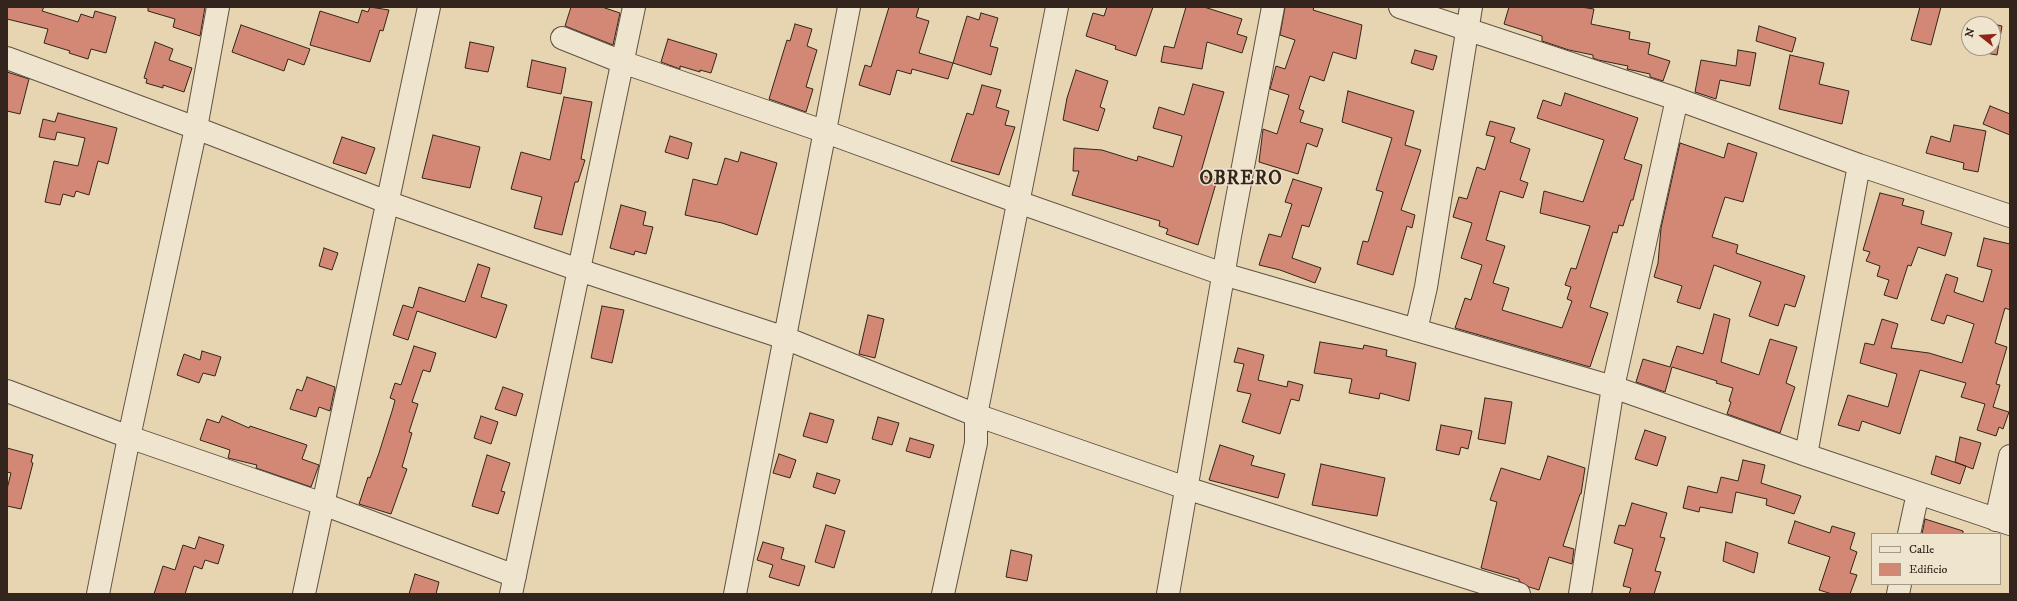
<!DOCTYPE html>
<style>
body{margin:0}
#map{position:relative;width:2017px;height:601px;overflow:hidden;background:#e7d5b2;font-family:"IM FELL DW Pica",serif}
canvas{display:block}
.frame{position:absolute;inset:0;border:8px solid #33251d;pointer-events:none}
.legend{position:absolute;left:1871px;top:533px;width:130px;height:52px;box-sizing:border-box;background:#efe4cd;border:1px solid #a49887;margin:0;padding:5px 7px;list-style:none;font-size:12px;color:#33251d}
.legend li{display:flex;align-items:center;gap:8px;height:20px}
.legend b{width:20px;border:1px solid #a49887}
.north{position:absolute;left:1961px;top:16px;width:40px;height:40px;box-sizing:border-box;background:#efe4cd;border:1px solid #a49887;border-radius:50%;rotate:287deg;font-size:11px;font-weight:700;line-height:16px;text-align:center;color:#33251d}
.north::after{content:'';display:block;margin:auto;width:14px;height:18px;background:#8f2418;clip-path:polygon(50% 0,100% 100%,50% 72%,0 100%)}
</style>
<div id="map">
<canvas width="2017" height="601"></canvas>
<div class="frame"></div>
<ul class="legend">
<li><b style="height:5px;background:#efe4cd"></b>Calle</li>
<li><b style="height:11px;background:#d28874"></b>Edificio</li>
</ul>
<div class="north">N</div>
</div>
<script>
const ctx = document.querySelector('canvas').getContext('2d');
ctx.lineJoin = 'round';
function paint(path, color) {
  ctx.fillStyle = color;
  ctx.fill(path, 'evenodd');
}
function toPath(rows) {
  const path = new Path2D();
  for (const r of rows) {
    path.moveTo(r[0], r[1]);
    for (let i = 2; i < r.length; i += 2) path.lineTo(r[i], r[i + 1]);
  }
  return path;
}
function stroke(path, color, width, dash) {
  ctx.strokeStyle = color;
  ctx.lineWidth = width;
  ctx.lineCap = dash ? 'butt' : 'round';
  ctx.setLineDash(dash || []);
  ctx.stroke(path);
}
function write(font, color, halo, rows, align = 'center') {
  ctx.font = font + ' "IM FELL DW Pica",serif';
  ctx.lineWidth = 3;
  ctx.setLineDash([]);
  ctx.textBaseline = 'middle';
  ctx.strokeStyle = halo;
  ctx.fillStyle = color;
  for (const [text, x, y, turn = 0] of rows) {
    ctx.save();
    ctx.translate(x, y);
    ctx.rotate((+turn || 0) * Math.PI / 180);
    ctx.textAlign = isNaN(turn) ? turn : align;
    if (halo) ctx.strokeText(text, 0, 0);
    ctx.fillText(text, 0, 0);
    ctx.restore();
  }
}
const building = toPath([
 [7,7,44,7,42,11,78,22,81,14,93,18,95,11,116,17,106,53,91,49,88,59,69,53,70,51,44,43,48,29,7,19,7,7],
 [148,7,205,7,200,36,173,27,175,19,148,11,148,7],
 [370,7,389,10,383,31,380,30,370,62,310,45,320,11,358,23,362,10,368,12,370,7],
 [571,7,602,7,620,13,613,45,565,26,571,7],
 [889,7,919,7,916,17,929,21,919,53,953,63,948,79,912,69,911,74,897,70,890,95,859,85,865,65,871,67,889,7],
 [1107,7,1153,7,1136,56,1115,49,1116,46,1086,36,1093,13,1104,16,1107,7],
 [1186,7,1204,7,1242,19,1237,34,1247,37,1242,53,1207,42,1202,69,1161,62,1164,46,1174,48,1186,7],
 [1285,7,1314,7,1313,10,1362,25,1356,59,1333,52,1324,81,1310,76,1299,109,1304,111,1300,122,1323,129,1317,147,1307,143,1298,174,1259,162,1263,129,1277,134,1289,95,1270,89,1276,66,1285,69,1295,40,1280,35,1285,7],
 [1509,7,1581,7,1594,9,1591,24,1630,32,1629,39,1650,43,1648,54,1670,61,1663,81,1650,77,1650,74,1627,69,1628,66,1598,60,1593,58,1593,55,1569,50,1542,41,1542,36,1504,24,1509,7],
 [1920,7,1941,7,1931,45,1911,40,1920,7],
 [981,13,998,18,990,46,998,48,991,75,953,63,967,16,979,20,981,13],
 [795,24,812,29,807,46,817,50,806,87,813,89,806,112,769,99,787,40,790,41,795,24],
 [1993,24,2002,26,1997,55,1975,51,1976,48,1993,48,1993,24],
 [241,25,310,49,304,65,288,59,284,71,232,52,241,25],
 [1759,26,1796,38,1792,52,1756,41,1759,26],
 [668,39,717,54,711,73,700,70,700,72,680,66,680,69,661,62,668,39],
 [155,42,173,49,169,60,192,68,184,92,163,85,163,88,146,83,147,79,144,78,155,42],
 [470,42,494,47,488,72,465,68,470,42],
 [1415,50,1437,56,1433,70,1411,63,1415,50],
 [1738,50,1756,53,1750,86,1720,80,1716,99,1695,92,1701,60,1736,66,1738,50],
 [1790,55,1824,63,1819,84,1849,91,1842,124,1779,109,1790,55],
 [532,60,566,68,561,94,527,87,532,60],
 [1076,70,1108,81,1100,107,1105,109,1098,131,1063,120,1067,98,1076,70],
 [7,72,29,79,20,114,7,111,7,72],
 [1193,84,1224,92,1200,175,1217,180,1198,245,1166,234,1168,229,1159,226,1160,221,1072,195,1079,171,1073,171,1074,148,1102,150,1137,161,1138,156,1173,167,1182,136,1153,128,1159,107,1184,115,1193,84],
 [982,85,1001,90,996,107,1009,111,1005,125,1015,127,999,175,951,161,967,113,973,115,982,85],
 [1348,91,1414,111,1405,145,1421,150,1401,210,1415,215,1412,228,1407,226,1393,275,1357,264,1363,241,1368,242,1383,192,1376,190,1392,138,1342,122,1348,91],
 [1565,93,1638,118,1624,159,1642,165,1633,200,1631,200,1623,226,1619,225,1617,233,1613,232,1590,307,1608,313,1590,367,1455,328,1465,298,1471,300,1482,265,1461,258,1472,223,1453,217,1459,197,1467,199,1477,167,1485,170,1495,137,1486,135,1490,121,1515,128,1510,142,1530,149,1520,180,1528,183,1523,198,1500,191,1486,240,1505,246,1493,283,1509,288,1502,310,1562,328,1572,301,1567,299,1571,287,1565,285,1571,268,1576,269,1590,226,1540,213,1544,191,1583,202,1604,140,1537,118,1543,100,1561,106,1565,93],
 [564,97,592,102,581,159,585,160,578,182,575,182,562,235,534,228,542,197,511,189,521,152,550,160,564,97],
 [1990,106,2010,114,2010,135,1983,124,1990,106],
 [58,113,117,128,108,164,98,161,89,195,76,191,74,197,63,194,60,205,45,202,54,161,78,166,85,138,57,132,55,140,39,137,43,119,55,122,58,113],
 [1954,125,1986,131,1978,172,1963,169,1964,163,1926,153,1931,136,1950,142,1954,125],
 [433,135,480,147,470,188,422,178,433,135],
 [670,136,692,143,688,159,665,152,670,136],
 [342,137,375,148,366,174,333,163,342,137],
 [1680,143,1724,158,1728,143,1757,153,1743,202,1725,197,1712,237,1738,245,1736,253,1805,276,1795,307,1785,304,1778,326,1749,316,1761,282,1714,265,1700,309,1677,302,1682,286,1654,277,1658,263,1661,228,1680,143],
 [741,152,777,163,757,235,722,223,685,215,693,179,717,185,725,158,738,162,741,152],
 [1293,179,1322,188,1309,227,1302,225,1292,258,1321,268,1315,283,1280,270,1259,265,1269,234,1281,237,1292,204,1285,202,1293,179],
 [1880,193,1904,199,1902,205,1924,211,1921,224,1952,233,1945,256,1918,247,1911,266,1908,265,1897,299,1884,295,1889,280,1877,276,1880,266,1866,261,1870,252,1863,250,1880,193],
 [621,205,646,212,643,225,653,227,646,254,635,251,634,255,610,248,621,205],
 [1984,238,2010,244,2010,310,2005,308,1995,343,2007,347,1996,384,2000,385,1993,407,2009,412,2003,429,1999,427,1996,436,1977,430,1985,404,1961,397,1966,383,1920,370,1900,434,1862,421,1859,431,1838,425,1848,395,1888,407,1897,374,1860,363,1865,343,1874,345,1882,319,1898,324,1891,348,1929,353,1962,363,1974,324,1947,315,1944,324,1931,320,1946,274,1958,278,1954,292,1983,302,1992,270,1977,266,1984,238],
 [324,248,338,253,332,270,319,266,324,248],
 [478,264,490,268,481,297,507,305,496,338,417,311,408,340,393,335,403,305,413,308,419,287,465,302,478,264],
 [602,306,624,310,612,363,591,358,602,306],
 [1714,314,1730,319,1721,362,1759,375,1770,339,1797,347,1786,383,1795,387,1780,433,1727,414,1731,402,1729,401,1733,388,1716,383,1717,381,1672,367,1665,392,1636,382,1643,359,1670,367,1677,346,1703,354,1714,314],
 [868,315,884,319,875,358,859,354,868,315],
 [1320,342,1363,349,1364,345,1387,350,1386,356,1416,363,1409,401,1380,393,1379,399,1349,393,1352,379,1314,373,1320,342],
 [414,346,436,353,430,372,423,370,412,402,418,404,409,432,412,433,402,467,407,469,391,514,359,504,368,477,370,478,379,453,393,408,395,400,390,398,395,383,401,385,414,346],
 [1238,348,1264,355,1258,380,1287,387,1288,381,1303,385,1299,401,1291,399,1280,434,1242,422,1251,394,1237,391,1244,364,1234,362,1238,348],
 [202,351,221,357,215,376,203,373,199,383,177,375,184,354,200,360,202,351],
 [307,377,335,387,330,411,319,407,316,417,290,409,297,389,302,391,307,377],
 [503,387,523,394,516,416,495,409,503,387],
 [1485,398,1512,402,1505,444,1478,439,1485,398],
 [810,413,834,420,827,443,803,436,810,413],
 [222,416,249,428,250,426,307,445,302,459,319,465,311,487,256,468,257,465,228,458,230,450,200,440,207,419,219,423,222,416],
 [481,416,498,422,491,444,474,438,481,416],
 [878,417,899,423,892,445,872,439,878,417],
 [1441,425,1472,431,1468,449,1461,447,1459,455,1436,450,1441,425],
 [1645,430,1666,437,1657,466,1635,459,1645,430],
 [1960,437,1981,443,1973,469,1955,462,1960,437],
 [910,438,934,445,930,458,906,451,910,438],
 [1220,445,1254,456,1251,465,1285,474,1278,498,1209,480,1220,445],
 [7,448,33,455,31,462,33,463,21,509,7,506,7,489,11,473,7,472,7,448],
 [779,454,796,460,790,478,773,473,779,454],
 [487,455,510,463,501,491,505,492,498,514,472,506,487,455],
 [1548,456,1585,468,1581,494,1580,494,1563,546,1574,549,1572,564,1549,557,1539,590,1529,587,1519,581,1519,579,1481,568,1497,502,1490,500,1501,468,1540,480,1548,456],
 [1936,456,1966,466,1960,484,1931,474,1936,456],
 [1743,460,1765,465,1761,483,1801,496,1794,514,1766,505,1767,499,1736,492,1732,513,1700,507,1699,512,1683,508,1688,486,1717,493,1721,477,1738,481,1743,460],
 [1321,464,1385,478,1377,516,1312,505,1321,464],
 [817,473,840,480,835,494,813,487,817,473],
 [1632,503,1667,513,1660,537,1665,538,1655,571,1661,572,1654,594,1629,594,1631,588,1623,586,1633,549,1614,543,1619,525,1625,526,1632,503],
 [1925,519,1963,531,1963,534,1922,534,1925,519],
 [1795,521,1830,533,1832,526,1855,533,1850,549,1857,552,1850,573,1857,575,1850,594,1832,594,1819,590,1830,557,1788,543,1795,521],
 [826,525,845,531,834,568,815,562,826,525],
 [199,537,224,545,218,564,205,560,202,569,194,566,185,594,154,594,163,566,175,570,183,545,195,549,199,537],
 [763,542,784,548,781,559,805,566,799,586,769,577,773,565,757,560,763,542],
 [1726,542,1758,553,1754,573,1723,561,1726,542],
 [1011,550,1032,555,1027,581,1006,577,1011,550],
 [415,574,439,582,436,594,409,594,415,574]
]);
paint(building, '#d28874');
stroke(building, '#33251d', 1);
const minor = toPath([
 [1057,7,976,415,1186,488,1519,594],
 [1400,7,1677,99,1859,165,2010,216],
 [562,38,622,62,826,132,1018,202,1223,274,1613,387,1806,455,2010,524],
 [7,58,196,128,387,202,579,270,785,338,976,415,976,443,943,594],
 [1416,330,1426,287,1471,7],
 [7,391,129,437,323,504,515,576],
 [1806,455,1859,165],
 [1996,520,2010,456],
 [1909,534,1918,493],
 [98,594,129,437,196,128,218,7],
 [304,594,429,7],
 [511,594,634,7],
 [735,594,849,7],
 [1168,594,1230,236,1273,7],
 [1580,594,1613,387,1677,99],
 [1898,594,1900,584]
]);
stroke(minor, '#605142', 24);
stroke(minor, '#efe4cd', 22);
ctx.letterSpacing = '1px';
write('bold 19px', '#33251d', '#efe4cd', [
 ["OBRERO",1241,180]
]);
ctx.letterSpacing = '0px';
</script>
